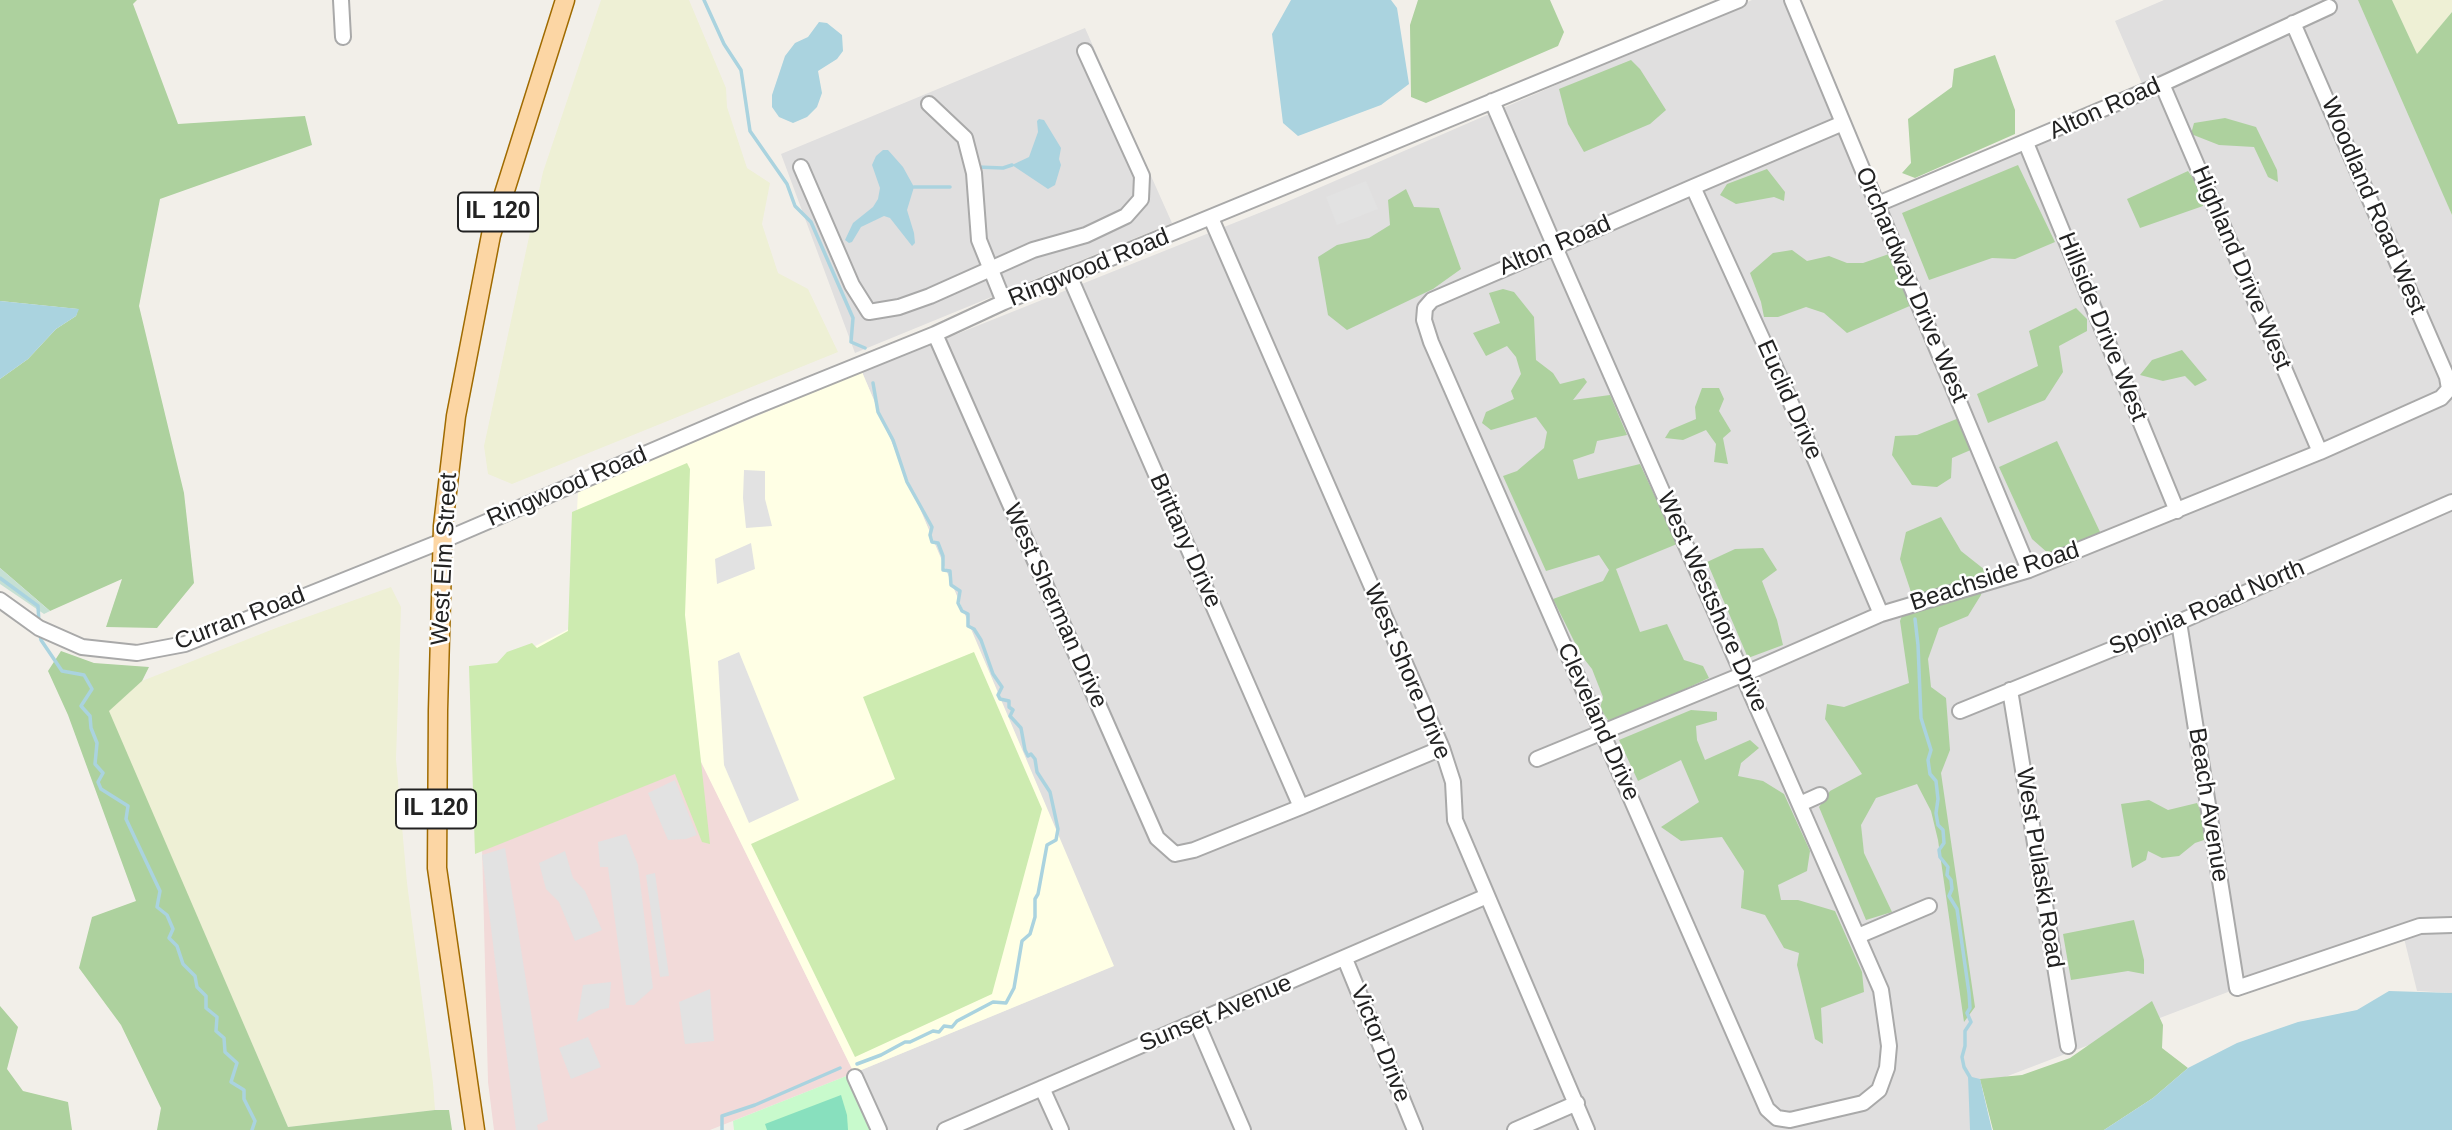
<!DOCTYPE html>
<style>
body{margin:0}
canvas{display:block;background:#f2efe9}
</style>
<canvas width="2452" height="1130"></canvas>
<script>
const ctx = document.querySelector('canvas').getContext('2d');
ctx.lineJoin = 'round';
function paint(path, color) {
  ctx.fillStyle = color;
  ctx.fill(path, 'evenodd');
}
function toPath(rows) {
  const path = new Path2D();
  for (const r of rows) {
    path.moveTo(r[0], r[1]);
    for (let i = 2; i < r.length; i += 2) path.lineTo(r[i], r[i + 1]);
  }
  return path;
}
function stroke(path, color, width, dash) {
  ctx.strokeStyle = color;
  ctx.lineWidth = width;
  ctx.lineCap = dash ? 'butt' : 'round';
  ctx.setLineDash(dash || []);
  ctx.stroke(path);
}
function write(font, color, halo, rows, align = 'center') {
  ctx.font = font + ' Arial,sans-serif';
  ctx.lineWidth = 5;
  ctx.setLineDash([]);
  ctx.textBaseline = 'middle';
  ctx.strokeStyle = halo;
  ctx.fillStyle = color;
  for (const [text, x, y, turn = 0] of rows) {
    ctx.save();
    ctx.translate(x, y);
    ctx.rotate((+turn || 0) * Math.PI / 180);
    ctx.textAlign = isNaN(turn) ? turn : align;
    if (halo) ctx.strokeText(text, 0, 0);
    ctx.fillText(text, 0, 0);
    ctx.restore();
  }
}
paint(toPath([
 [1752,0,1786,0,1870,199,2143,86,2115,21,2164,0,2363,0,2452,215,2452,993,2417,991,2401,926,1971,1090,1970,1130,879,1130,854,1073,1113,966,862,372,1284,203],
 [1085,28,1172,223,855,353,781,154]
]), '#e0dfdf');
paint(toPath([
 [701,761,854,1073,710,1130,494,1130,488,1082,482,847]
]), '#f2dad9');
paint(toPath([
 [862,372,1114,966,854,1073,701,762,478,675,571,628,578,491]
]), '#ffffe5');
paint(toPath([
 [601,0,689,0,726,88,727,107,747,168,770,183,762,224,778,273,808,289,838,352,512,484,488,474,484,446,543,172],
 [2392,0,2452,0,2452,12,2417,55],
 [391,587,401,607,396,759,407,883,433,1083,435,1110,288,1127,108,711,142,681,276,628]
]), '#eef0d5');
paint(toPath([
 [687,463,690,469,685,615,710,844,702,842,675,774,475,854,469,666,497,663,507,652,532,643,537,648,568,631,572,512],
 [974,652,1042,809,992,994,855,1057,751,844,895,779,863,697]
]), '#cdebb0');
paint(toPath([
 [0,0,137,0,133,4,178,124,305,116,312,145,160,199,139,306,184,493,194,583,157,628,106,627,122,579,50,611,0,568,0,379,28,359,56,329,76,316,78,309,0,301],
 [1418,0,1550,0,1564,32,1558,46,1426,103,1411,97,1410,25],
 [2358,0,2392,0,2417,54,2452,12,2452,215],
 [1995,55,2015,110,2015,134,1915,178,1902,173,1911,163,1908,119,1952,87,1954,69],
 [1631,60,1640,69,1666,110,1650,124,1584,152,1568,124,1559,89],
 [2225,118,2256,127,2277,170,2278,182,2268,177,2254,147,2219,145,2191,134,2194,123],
 [2018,165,2055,242,2015,259,1992,258,1929,280,1902,213],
 [1767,169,1785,192,1784,201,1774,197,1736,204,1720,195,1727,184],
 [2188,171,2201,190,2203,206,2140,228,2127,199],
 [1406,189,1414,207,1439,208,1461,269,1433,289,1347,330,1328,315,1318,257,1337,245,1369,238,1390,225,1388,200],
 [1792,250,1807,261,1829,256,1847,263,1863,263,1889,254,1900,273,1912,305,1847,333,1824,313,1806,307,1778,317,1764,317,1761,302,1750,273,1773,253],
 [1503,289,1514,292,1534,317,1536,360,1553,373,1560,384,1584,378,1587,382,1573,400,1610,395,1627,435,1597,441,1594,453,1573,460,1578,479,1640,464,1677,544,1616,569,1640,632,1667,624,1684,660,1703,666,1709,678,1618,720,1608,720,1600,708,1603,697,1592,669,1581,655,1553,599,1603,581,1609,570,1599,555,1546,571,1503,476,1517,471,1544,448,1547,432,1536,417,1491,430,1482,423,1486,412,1514,399,1511,391,1521,374,1516,357,1507,346,1486,356,1473,333,1500,323,1489,293],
 [2076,308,2087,319,2087,331,2059,346,2063,372,2045,400,1988,423,1977,394,2038,366,2029,331],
 [2182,350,2207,380,2195,386,2185,376,2163,381,2140,375,2152,360],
 [1702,388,1719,388,1724,399,1719,411,1731,431,1723,438,1728,464,1714,462,1716,444,1706,430,1683,440,1665,438,1670,430,1696,419,1695,407],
 [1959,418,1973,449,1952,458,1951,478,1937,487,1912,485,1892,455,1895,436,1917,435],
 [2057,441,2101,534,2049,554,2032,539,1999,467],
 [1941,517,1961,551,1985,570,1981,595,1968,616,1939,628,1928,659,1931,687,1946,698,1950,750,1941,773,1975,1007,1964,1022,1938,840,1931,811,1917,784,1876,798,1861,825,1864,853,1892,912,1866,920,1819,807,1830,791,1862,774,1825,719,1827,704,1844,707,1909,683,1900,621,1911,592,1900,559,1906,532],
 [1763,548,1777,570,1762,581,1777,620,1783,645,1748,658,1707,562,1735,549],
 [61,651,94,663,149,667,142,681,109,711,288,1127,435,1110,449,1110,452,1130,157,1130,161,1108,121,1025,79,968,92,917,136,901,68,715,48,671],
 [1691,710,1717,712,1717,720,1696,726,1697,740,1705,760,1750,740,1759,748,1741,763,1738,776,1763,781,1784,794,1810,851,1807,871,1778,885,1781,900,1798,900,1835,911,1862,972,1864,992,1821,1008,1823,1044,1815,1039,1797,965,1799,953,1784,948,1765,915,1741,908,1744,871,1722,837,1681,841,1661,827,1699,802,1681,760,1638,781,1619,740],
 [2149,800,2168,810,2197,803,2205,821,2204,840,2195,843,2179,856,2162,858,2148,851,2146,860,2132,868,2121,804],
 [2134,920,2144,960,2144,974,2128,971,2071,980,2063,934],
 [2152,1001,2163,1025,2162,1048,2188,1068,2153,1098,2104,1130,1993,1130,1980,1079,2022,1075,2070,1058],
 [0,1006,18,1027,7,1069,23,1091,68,1102,72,1130,0,1130]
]), '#add19e');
paint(toPath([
 [0,568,50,611,44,614,0,584]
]), '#c6e0d4');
paint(toPath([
 [854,1073,879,1130,734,1130,733,1121]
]), '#c8facc');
paint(toPath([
 [841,1095,847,1115,848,1130,767,1130,765,1124]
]), '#88e0be');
paint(toPath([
 [1366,181,1378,209,1337,225,1326,197],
 [744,470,765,471,765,499,772,526,746,528,743,498],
 [751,543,755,569,717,584,715,559],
 [739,652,799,800,749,823,724,765,718,661],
 [675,780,697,835,686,839,668,840,648,793],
 [626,834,638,865,653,988,634,1005,626,1005,608,867,600,867,598,842],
 [505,848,548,1120,537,1125,538,1130,516,1130,482,855],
 [565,851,573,878,585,891,602,930,575,941,559,902,546,889,539,863],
 [655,873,669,976,660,977,646,875],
 [611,982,609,1008,599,1010,577,1022,583,985],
 [710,989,714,1041,685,1044,679,1002],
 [588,1037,601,1067,571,1079,559,1048]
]), '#e2e2e2');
paint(toPath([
 [1291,0,1391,0,1397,8,1409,84,1381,105,1298,136,1283,123,1272,34],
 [819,22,827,23,842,35,843,51,837,59,818,71,822,93,817,107,807,117,793,123,779,117,772,107,772,95,785,56,795,43,808,37],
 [1039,119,1044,120,1061,148,1059,159,1061,165,1055,185,1048,189,1012,165,1029,157,1038,132,1037,121],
 [883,150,888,150,903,167,914,187,907,210,914,233,915,243,912,246,890,218,884,216,861,227,852,242,849,243,845,240,853,223,873,207,878,199,880,188,872,165,876,156],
 [0,301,79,309,76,316,56,329,28,359,0,379],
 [2389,991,2452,993,2452,1130,2104,1130,2153,1098,2188,1068,2237,1043,2298,1022,2357,1010],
 [1968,1076,1980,1079,1992,1130,1970,1130]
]), '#aad3df');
stroke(toPath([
 [704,0,724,44,741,70,750,131,787,184,795,206,811,222,853,318,851,342,865,348],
 [977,167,1003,168,1012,165],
 [914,187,950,187],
 [0,578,38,606,39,623],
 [1915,619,1918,645,1921,718,1931,750,1928,760,1930,774,1936,781,1938,799,1936,813,1938,825,1943,830,1944,843,1939,850,1940,857,1948,867,1947,875,1951,880,1952,889,1949,896,1957,909,1969,993,1970,1008,1967,1013,1971,1022,1965,1031,1965,1046,1962,1057,1964,1067,1971,1079],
 [40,635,41,640,62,671,84,675,92,689,81,706,90,716,91,728,97,743,95,764,103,773,98,782,101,789,128,806,126,819,160,891,157,907,167,915,173,929,169,938,177,946,183,964,195,976,197,987,206,996,206,1008,217,1017,216,1031,224,1038,225,1052,237,1063,231,1082,244,1090,244,1099,255,1121,252,1130],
 [857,1064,881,1055,905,1042,910,1042,933,1031,939,1032,944,1026,952,1027,957,1021,993,1002,1006,1003,1014,988,1022,941,1030,934,1035,917,1035,899,1038,894,1047,845,1056,840,1058,829,1050,792,1037,772,1035,759,1031,754,1028,756,1025,750,1021,728,1010,716,1013,710,1009,707,1009,701,1000,699,998,695,1002,687,993,674,981,640,974,629,968,626,968,614,962,611,958,603,960,591,951,585,950,571,943,570,943,556,938,543,932,542,930,535,932,527,907,482,893,440,878,412,873,383],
 [722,1130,722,1116,755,1105,840,1068]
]), '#aad3df', 3.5);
const minor = toPath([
 [341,0,343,37],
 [1792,0,2029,570],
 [2162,84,2320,452],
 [1492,101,1555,247,1881,990,1889,1046,1887,1068,1879,1090,1863,1103,1790,1120,1777,1118,1767,1109,1431,342,1424,320,1425,308,1432,300,1555,247,1693,187,1843,123],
 [929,104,965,138,974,173,979,240,1004,302],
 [2026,143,2177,511],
 [801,167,852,285,869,312,899,307,930,296,1033,250,1086,235,1126,216,1141,199,1142,176,1085,51],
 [1693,187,1785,389,1881,614],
 [1878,204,2162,84,2329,7],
 [1211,218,1442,748,1453,782,1455,820,1587,1130],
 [1069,275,1301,807],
 [935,334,1157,838,1175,854,1194,850,1301,807,1442,748],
 [0,600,39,628,82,647,137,653,185,644,442,541,752,408,935,334,1004,302,1739,0],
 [2179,622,2237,988,2420,926,2452,925],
 [2010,690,2068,1046],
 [1960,711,2179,622,2452,502],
 [1537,759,1744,674,1881,614,2029,570,2320,452,2441,398,2449,389,2447,377,2293,23],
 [1800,804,1820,795],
 [1858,936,1929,906],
 [1345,959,1415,1130],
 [1197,1023,1243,1130],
 [855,1077,879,1130],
 [1042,1088,1061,1130],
 [945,1130,1487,896],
 [1515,1130,1577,1103]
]);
const major = toPath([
 [475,1130,437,868,438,710,443,526,456,416,491,235,565,0]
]);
stroke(minor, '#a9a9a9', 18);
stroke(major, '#a06b00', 21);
stroke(minor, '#fff', 14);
stroke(major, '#fcd6a4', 18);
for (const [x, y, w] of [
 [498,212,80],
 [436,809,80]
]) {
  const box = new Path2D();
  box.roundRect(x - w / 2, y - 19.5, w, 39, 5);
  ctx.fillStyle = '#fff';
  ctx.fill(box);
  stroke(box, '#222', 2);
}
write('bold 23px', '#222', null, [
 ["IL 120",498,212],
 ["IL 120",436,809]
]);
write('24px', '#222', '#fff', [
 ["Alton Road",2105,109,-24],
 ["Woodland Road West",2373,206,67],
 ["Alton Road",1555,246,-23],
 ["Ringwood Road",1089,268,-22],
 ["Highland Drive West",2241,268,67],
 ["Orchardway Drive West",1911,285,67],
 ["Hillside Drive West",2102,327,68],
 ["Euclid Drive",1789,400,66],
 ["Ringwood Road",567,487,-23],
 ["Brittany Drive",1185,541,66],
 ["West Elm Street",445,559,-87],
 ["Beachside Road",1995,577,-18],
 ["West Westshore Drive",1712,602,66],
 ["West Sherman Drive",1055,606,66],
 ["Spojnia Road North",2207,608,-23],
 ["Curran Road",240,619,-21],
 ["West Shore Drive",1407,672,67],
 ["Cleveland Drive",1598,722,66],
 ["Beach Avenue",2208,805,81],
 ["West Pulaski Road",2039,868,81],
 ["Sunset Avenue",1216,1014,-23],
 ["Victor Drive",1380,1044,68]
]);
</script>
